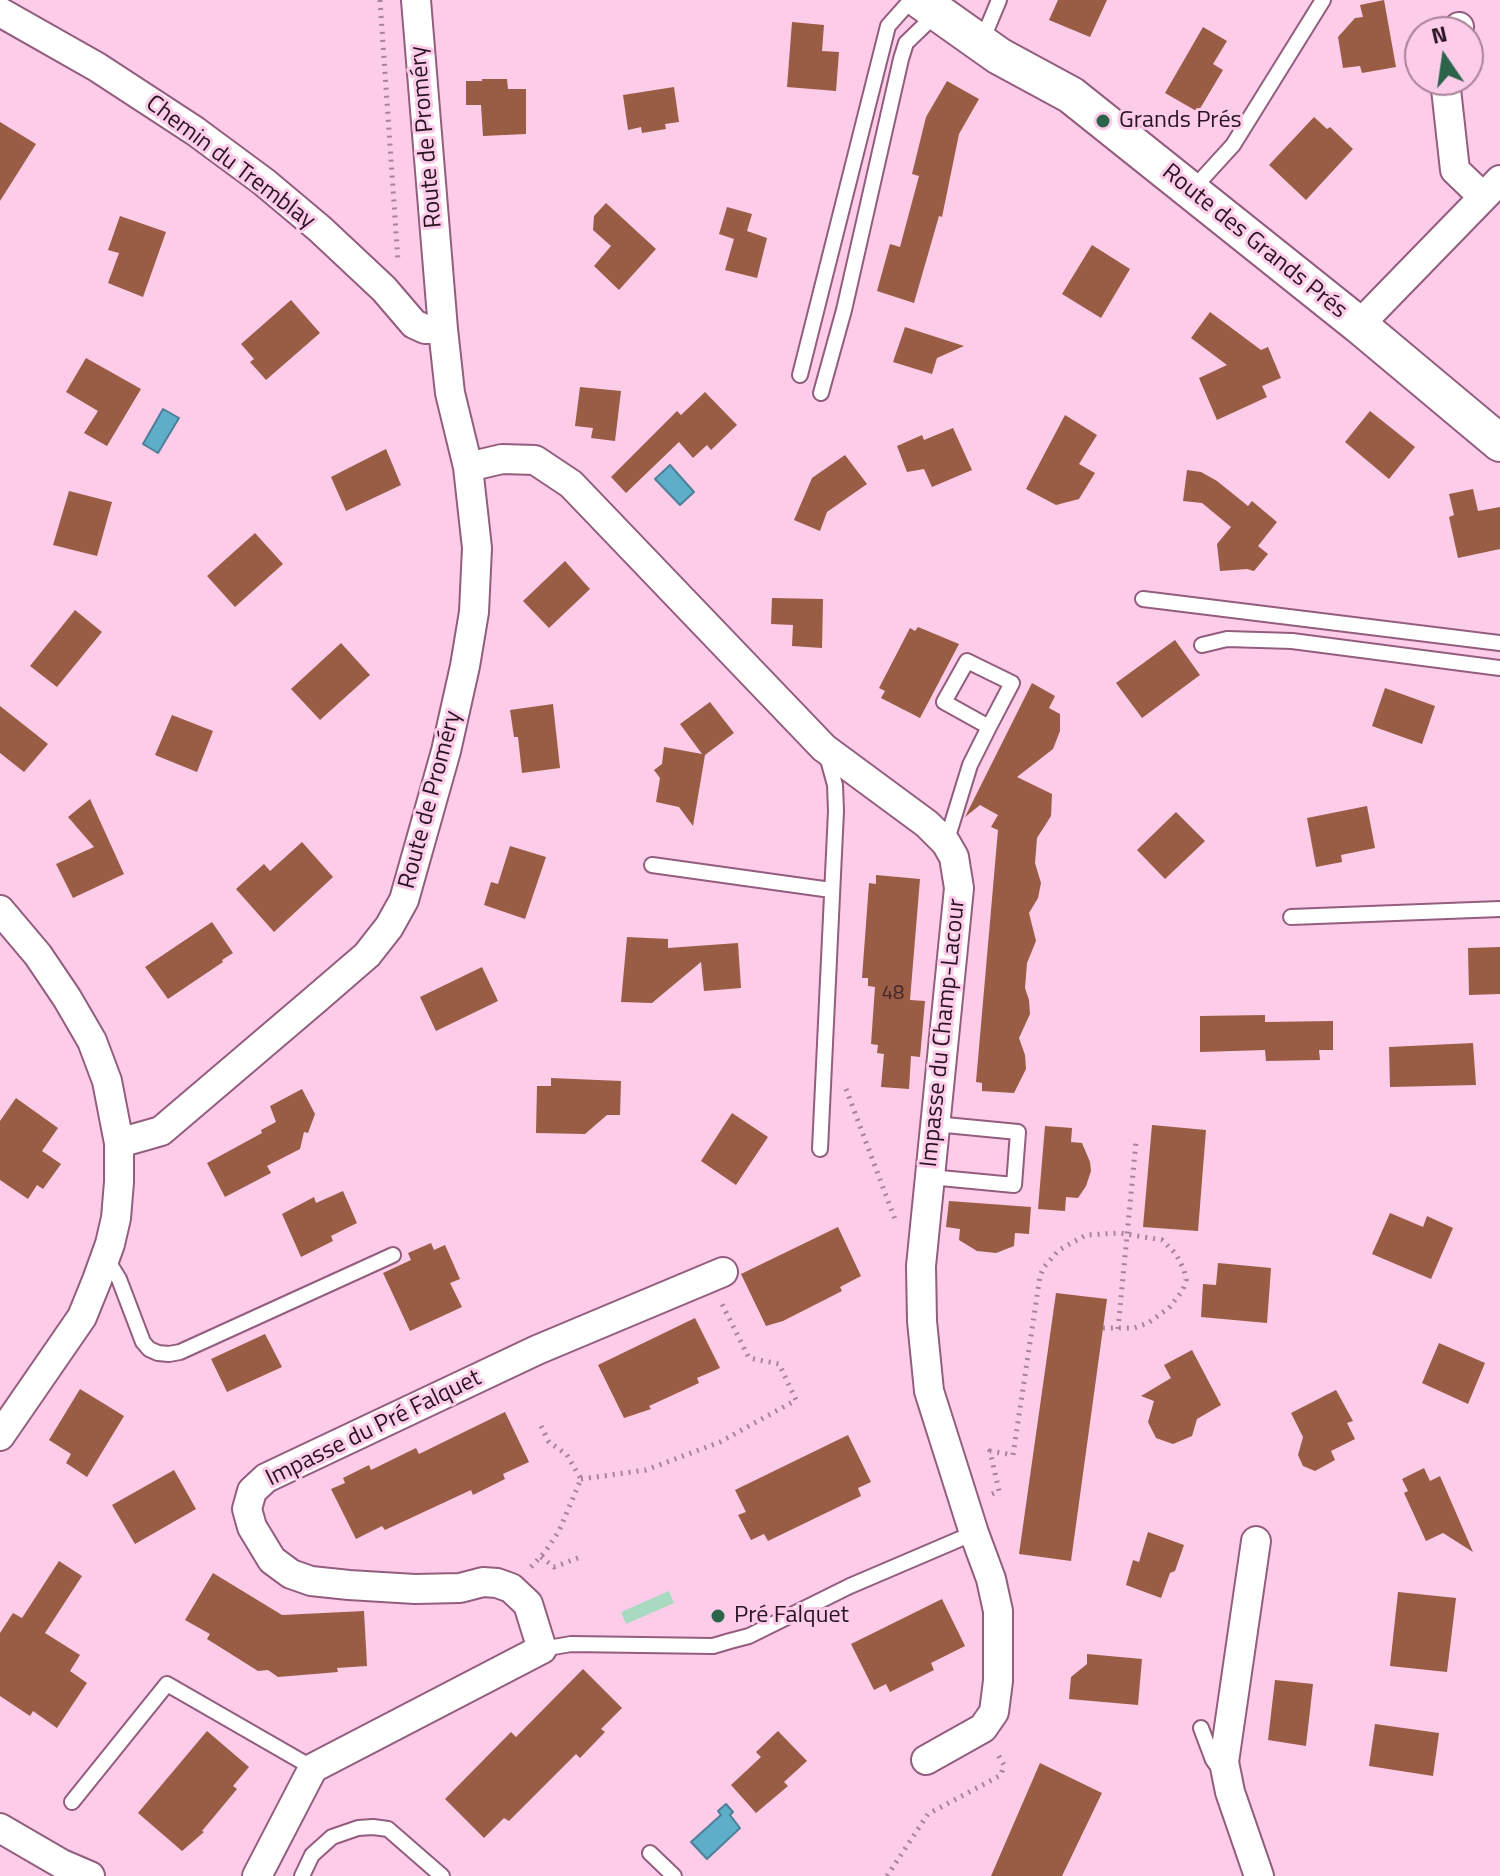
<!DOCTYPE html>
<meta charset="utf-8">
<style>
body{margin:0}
#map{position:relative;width:1500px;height:1876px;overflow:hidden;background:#fdcce8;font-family:"Titillium Web",sans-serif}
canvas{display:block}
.north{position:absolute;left:1404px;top:16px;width:80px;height:80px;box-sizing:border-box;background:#fdcce8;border:2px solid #a88298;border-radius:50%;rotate:347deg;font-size:22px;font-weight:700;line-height:32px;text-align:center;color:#291421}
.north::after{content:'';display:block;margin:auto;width:28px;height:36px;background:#2b634b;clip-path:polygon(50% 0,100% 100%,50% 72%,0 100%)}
</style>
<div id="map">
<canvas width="1500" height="1876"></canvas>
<div class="north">N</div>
</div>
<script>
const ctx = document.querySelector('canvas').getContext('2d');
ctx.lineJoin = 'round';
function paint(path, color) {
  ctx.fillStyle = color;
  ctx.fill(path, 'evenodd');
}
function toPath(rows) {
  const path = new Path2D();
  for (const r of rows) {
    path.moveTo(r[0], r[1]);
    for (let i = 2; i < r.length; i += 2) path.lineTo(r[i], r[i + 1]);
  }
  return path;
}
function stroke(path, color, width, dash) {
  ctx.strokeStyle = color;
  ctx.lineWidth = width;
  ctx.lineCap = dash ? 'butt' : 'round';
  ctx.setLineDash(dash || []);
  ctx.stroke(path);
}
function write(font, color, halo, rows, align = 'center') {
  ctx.font = font + ' "Titillium Web",sans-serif';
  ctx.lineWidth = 6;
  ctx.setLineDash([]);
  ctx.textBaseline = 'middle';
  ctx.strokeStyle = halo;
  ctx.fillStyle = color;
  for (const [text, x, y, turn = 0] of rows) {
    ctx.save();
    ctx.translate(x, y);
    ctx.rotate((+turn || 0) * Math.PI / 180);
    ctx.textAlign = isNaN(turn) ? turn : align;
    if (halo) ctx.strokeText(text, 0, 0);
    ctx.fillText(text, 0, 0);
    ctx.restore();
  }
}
paint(toPath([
 [669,1591,674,1603,626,1624,621,1612]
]), '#a8dac1');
const water = toPath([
 [163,409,179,418,158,453,143,444,163,409],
 [670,465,694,492,680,505,655,479,670,465],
 [726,1804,733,1812,730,1815,740,1828,707,1859,691,1842,721,1815,718,1811,726,1804]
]);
paint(water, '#5eadc9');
stroke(water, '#4e7f97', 2);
paint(toPath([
 [1058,0,1107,0,1090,37,1049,20],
 [1384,0,1396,67,1362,73,1360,66,1343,68,1338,37,1355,18,1363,17,1360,5],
 [792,22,824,25,822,51,839,52,836,91,787,87],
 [1203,27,1227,41,1213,64,1223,70,1198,112,1165,93],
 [482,79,507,79,508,89,526,89,526,134,483,136,481,105,466,105,466,81,482,81],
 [947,81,979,99,959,134,942,217,939,216,914,303,877,291,890,244,900,247,919,176,912,174,926,117],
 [674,87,679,122,665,124,666,129,642,133,641,127,628,130,623,95],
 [1314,117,1327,129,1330,127,1353,149,1306,200,1269,165],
 [0,122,36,144,0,201],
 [606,203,656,249,619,290,594,266,611,246,593,230,594,216],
 [727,207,752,214,747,231,767,238,757,278,725,270,734,239,719,234],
 [120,216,166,232,143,297,108,283,119,253,108,250],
 [1092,245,1130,269,1101,318,1062,294],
 [291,300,320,333,266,380,250,362,254,359,241,344],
 [1210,312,1261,350,1268,347,1281,378,1262,386,1267,397,1217,420,1199,378,1227,365,1191,338],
 [905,327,964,346,937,358,932,374,893,362],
 [86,358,141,389,107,446,84,433,98,411,66,392],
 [580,387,621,391,615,441,591,438,593,428,575,426],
 [705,392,737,425,711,450,707,445,693,458,679,442,626,493,611,477,677,411,681,415],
 [1370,411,1415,447,1389,479,1345,442],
 [1065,415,1097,435,1079,464,1095,473,1079,499,1056,505,1026,489],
 [953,428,972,470,932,487,924,469,907,472,897,446,922,435,924,440],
 [386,449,401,485,346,511,331,477],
 [845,455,867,484,827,512,820,531,794,520,812,478],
 [1187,470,1201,472,1217,481,1248,506,1252,501,1277,522,1258,546,1268,554,1254,571,1247,569,1220,571,1217,544,1231,527,1202,503,1183,501],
 [1473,489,1478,511,1500,507,1500,549,1458,558,1449,517,1454,515,1449,494],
 [69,491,112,502,97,556,53,545],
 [255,533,283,564,235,607,207,576],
 [565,561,590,589,549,628,523,601],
 [772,598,823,599,822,648,792,646,793,625,771,624],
 [75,610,102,632,57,687,30,666],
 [918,627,959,644,920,718,881,698,885,691,879,688,910,628,915,631],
 [1175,640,1200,675,1142,718,1116,683],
 [341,643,370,675,320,720,291,689],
 [1032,683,1055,696,1049,708,1060,714,1060,731,1053,749,1017,777,1052,794,1051,816,1037,838,1035,863,1041,883,1038,898,1029,913,1036,941,1027,963,1025,988,1029,1000,1030,1014,1019,1038,1025,1055,1026,1069,1014,1093,982,1091,982,1083,976,1082,998,830,991,827,998,815,980,805,965,817],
 [1385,688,1435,706,1422,744,1372,726],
 [710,702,734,733,705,755,693,826,679,807,656,802,660,778,654,770,662,764,664,747,702,754,680,724],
 [553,704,560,768,522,773,518,737,514,737,510,710],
 [0,706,48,744,24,772,0,753],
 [172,715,213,731,197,772,155,755],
 [90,799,124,874,73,898,56,864,94,847,68,817],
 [1367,806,1375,848,1341,855,1342,862,1316,867,1307,818],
 [1176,812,1205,841,1165,879,1137,850],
 [302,842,333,877,274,932,236,889,264,864,270,871],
 [510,846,546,857,525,919,484,905,491,882,498,884],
 [876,875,920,879,910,1000,925,1001,920,1057,911,1056,909,1089,881,1087,884,1054,877,1053,878,1045,871,1044,875,987,868,986,868,978,862,978,869,883,876,884],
 [212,922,233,953,222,960,223,962,168,999,145,967],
 [627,937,668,939,668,948,738,943,741,988,704,991,701,962,652,1003,621,1002],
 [1500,947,1500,994,1469,995,1468,948],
 [482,967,498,1001,436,1031,420,997],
 [1265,1015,1265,1022,1333,1021,1333,1050,1319,1050,1320,1060,1266,1061,1265,1050,1200,1052,1200,1016],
 [1473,1043,1476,1085,1390,1087,1389,1047],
 [551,1078,621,1081,620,1115,607,1115,585,1134,536,1133,537,1086,551,1086],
 [302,1089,315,1114,308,1133,304,1132,300,1149,267,1166,271,1173,225,1197,207,1163,262,1133,261,1130,276,1122,270,1106],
 [16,1098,58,1128,42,1151,61,1164,43,1189,37,1185,28,1199,0,1180,0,1121],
 [732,1113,768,1137,736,1185,701,1161],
 [1152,1125,1206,1130,1198,1231,1143,1227],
 [1045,1126,1072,1128,1071,1142,1082,1143,1090,1162,1091,1171,1086,1186,1078,1198,1066,1197,1065,1211,1038,1209],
 [343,1191,357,1223,331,1236,333,1241,301,1257,282,1214,314,1197,316,1203],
 [949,1201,1031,1207,1029,1234,1015,1233,1014,1246,996,1253,977,1251,959,1240,960,1229,946,1227],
 [1390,1213,1423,1227,1427,1216,1453,1228,1431,1279,1372,1254],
 [838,1227,861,1276,840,1287,842,1291,783,1321,766,1326,741,1274],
 [431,1243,434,1250,445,1245,460,1279,450,1283,462,1307,410,1331,383,1273,411,1260,408,1253],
 [1218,1263,1271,1268,1267,1323,1201,1317,1203,1284,1216,1285],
 [1056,1293,1107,1299,1071,1561,1019,1554],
 [695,1318,720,1368,697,1378,699,1383,649,1406,651,1409,624,1418,598,1365],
 [265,1334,282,1367,227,1392,211,1359],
 [1439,1343,1485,1363,1468,1404,1422,1383],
 [1192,1350,1221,1405,1197,1419,1192,1436,1173,1444,1156,1438,1148,1422,1154,1401,1141,1396,1171,1378,1164,1365],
 [80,1389,124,1416,87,1477,66,1463,71,1454,49,1440],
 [1336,1390,1353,1421,1347,1423,1355,1439,1331,1451,1335,1460,1315,1471,1303,1466,1298,1455,1303,1437,1291,1413],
 [505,1412,529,1462,503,1474,505,1479,473,1495,471,1490,385,1530,382,1526,356,1539,331,1489,345,1483,343,1478,369,1465,371,1470,416,1448,419,1454],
 [848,1435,871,1482,858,1488,861,1496,768,1541,764,1534,751,1540,738,1515,746,1512,735,1490],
 [1424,1468,1430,1481,1440,1476,1473,1552,1443,1533,1426,1541,1404,1493,1408,1491,1402,1479],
 [174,1470,196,1509,135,1544,112,1505],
 [1148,1532,1184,1545,1175,1571,1170,1573,1161,1598,1126,1585,1133,1560,1139,1562],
 [59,1561,82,1576,45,1633,80,1655,70,1671,87,1683,57,1728,33,1711,30,1716,0,1696,0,1633,13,1613,22,1618],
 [213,1573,282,1615,364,1611,367,1666,337,1668,338,1672,278,1677,268,1670,258,1671,207,1639,210,1634,185,1620],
 [1398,1592,1456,1598,1447,1672,1390,1666],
 [942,1599,965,1646,931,1663,934,1670,890,1692,886,1684,874,1690,851,1644],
 [1087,1654,1142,1659,1138,1705,1069,1699,1071,1677,1087,1664],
 [583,1669,622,1708,601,1729,605,1732,580,1758,576,1754,509,1821,504,1818,484,1838,445,1799,511,1732,516,1737],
 [1275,1680,1313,1684,1306,1746,1268,1740],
 [1375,1724,1439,1733,1433,1776,1369,1766],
 [207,1731,249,1767,233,1786,237,1789,202,1831,204,1832,182,1851,138,1813],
 [778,1731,807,1761,784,1782,788,1786,756,1813,731,1785,761,1757,756,1752],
 [1040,1763,1102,1793,1062,1876,991,1876]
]), '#995c44');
const service = toPath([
 [981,43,999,0],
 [1191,191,1233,145,1323,0],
 [800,375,888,26,911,0],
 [821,393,844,310,901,59,906,43,937,13],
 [1143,599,1500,643],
 [1202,645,1227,639,1292,641,1500,668],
 [946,843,970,765,989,727,1012,683,967,661,944,702,989,727],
 [652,865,831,890],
 [1291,917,1500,909],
 [820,1149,836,811,835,785,827,756],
 [930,1177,1014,1185,1018,1132,935,1124],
 [106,1258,119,1279,143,1342,149,1349,158,1353,169,1354,180,1352,393,1255],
 [542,1649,571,1644,713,1646,730,1641,749,1636,850,1586,974,1533],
 [1201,1728,1213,1760,1221,1771],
 [72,1802,167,1684,313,1768],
 [650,1853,674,1876],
 [302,1876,312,1855,332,1837,358,1828,373,1827,388,1829,442,1876]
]);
const minor = toPath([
 [0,12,97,67,195,131,264,182,320,229,384,289,414,324,425,329,443,329],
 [1453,32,1459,27],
 [1445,80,1455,170,1482,196],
 [1359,325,1500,180],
 [468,467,502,459,535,460,571,484,824,748,927,824,946,843,954,857,959,888,921,1266,922,1321,929,1391,974,1533,991,1579,998,1611,998,1681,994,1712,983,1728,926,1760],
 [0,910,38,955,67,998,92,1041,107,1081,119,1143],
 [0,1436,82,1317,97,1280,110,1244,116,1218,119,1182,119,1143,161,1131,316,999,367,955,389,927,404,900,446,751,465,666,474,612,477,548,468,467,450,393,443,329,416,0],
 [1256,1541,1224,1762,1230,1792,1259,1876],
 [0,1828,62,1864,90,1876],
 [257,1876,313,1768,542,1649,528,1604,511,1588,497,1583,483,1582,460,1588,415,1589,349,1585,311,1581,291,1574,272,1560,252,1527,247,1509,252,1491,266,1478,537,1350,723,1272]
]);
const tertiary = toPath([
 [920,0,999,56,1071,95,1359,325,1500,443]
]);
stroke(service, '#935d7e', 18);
stroke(minor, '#935d7e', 32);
stroke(tertiary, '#935d7e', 40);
stroke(toPath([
 [380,0,398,261],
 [846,1089,896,1222],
 [1118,1329,1136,1142],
 [581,1479,646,1470,720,1442,796,1400,779,1364,749,1358,722,1304],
 [992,1494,999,1491,990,1451,1013,1455,1040,1276,1044,1267,1059,1250,1086,1235,1120,1233,1162,1240,1176,1254,1184,1270,1186,1280,1183,1290,1169,1308,1148,1323,1134,1328,1103,1328],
 [541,1557,554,1567,583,1556],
 [531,1567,545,1552,559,1531,581,1479,567,1455,549,1442,540,1424],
 [887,1876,928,1814,1001,1775,1004,1765,997,1753]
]), '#a88399', 5, [2, 6]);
stroke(service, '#fff', 14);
stroke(minor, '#fff', 28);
stroke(tertiary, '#fff', 36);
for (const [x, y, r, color] of [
 [1103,121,8,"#2b634b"],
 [718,1616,8,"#2b634b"]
]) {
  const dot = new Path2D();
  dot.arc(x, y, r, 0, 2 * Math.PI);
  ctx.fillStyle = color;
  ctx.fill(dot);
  stroke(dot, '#fdcce8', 3);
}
write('20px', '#45262a', null, [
 ["48",893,994]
]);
write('24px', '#291421', '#fdcce8', [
 ["Grands Prés",1119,121],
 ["Pré Falquet",734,1616]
], 'left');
write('24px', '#291421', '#fdcce8', [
 ["Route de Proméry",427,137,-95],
 ["Chemin du Tremblay",230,163,37],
 ["Route des Grands Prés",1254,242,39],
 ["Route de Proméry",431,800,-75],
 ["Impasse du Champ-Lacour",944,1033,-84],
 ["Impasse du Pré Falquet",374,1429,-26]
]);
</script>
